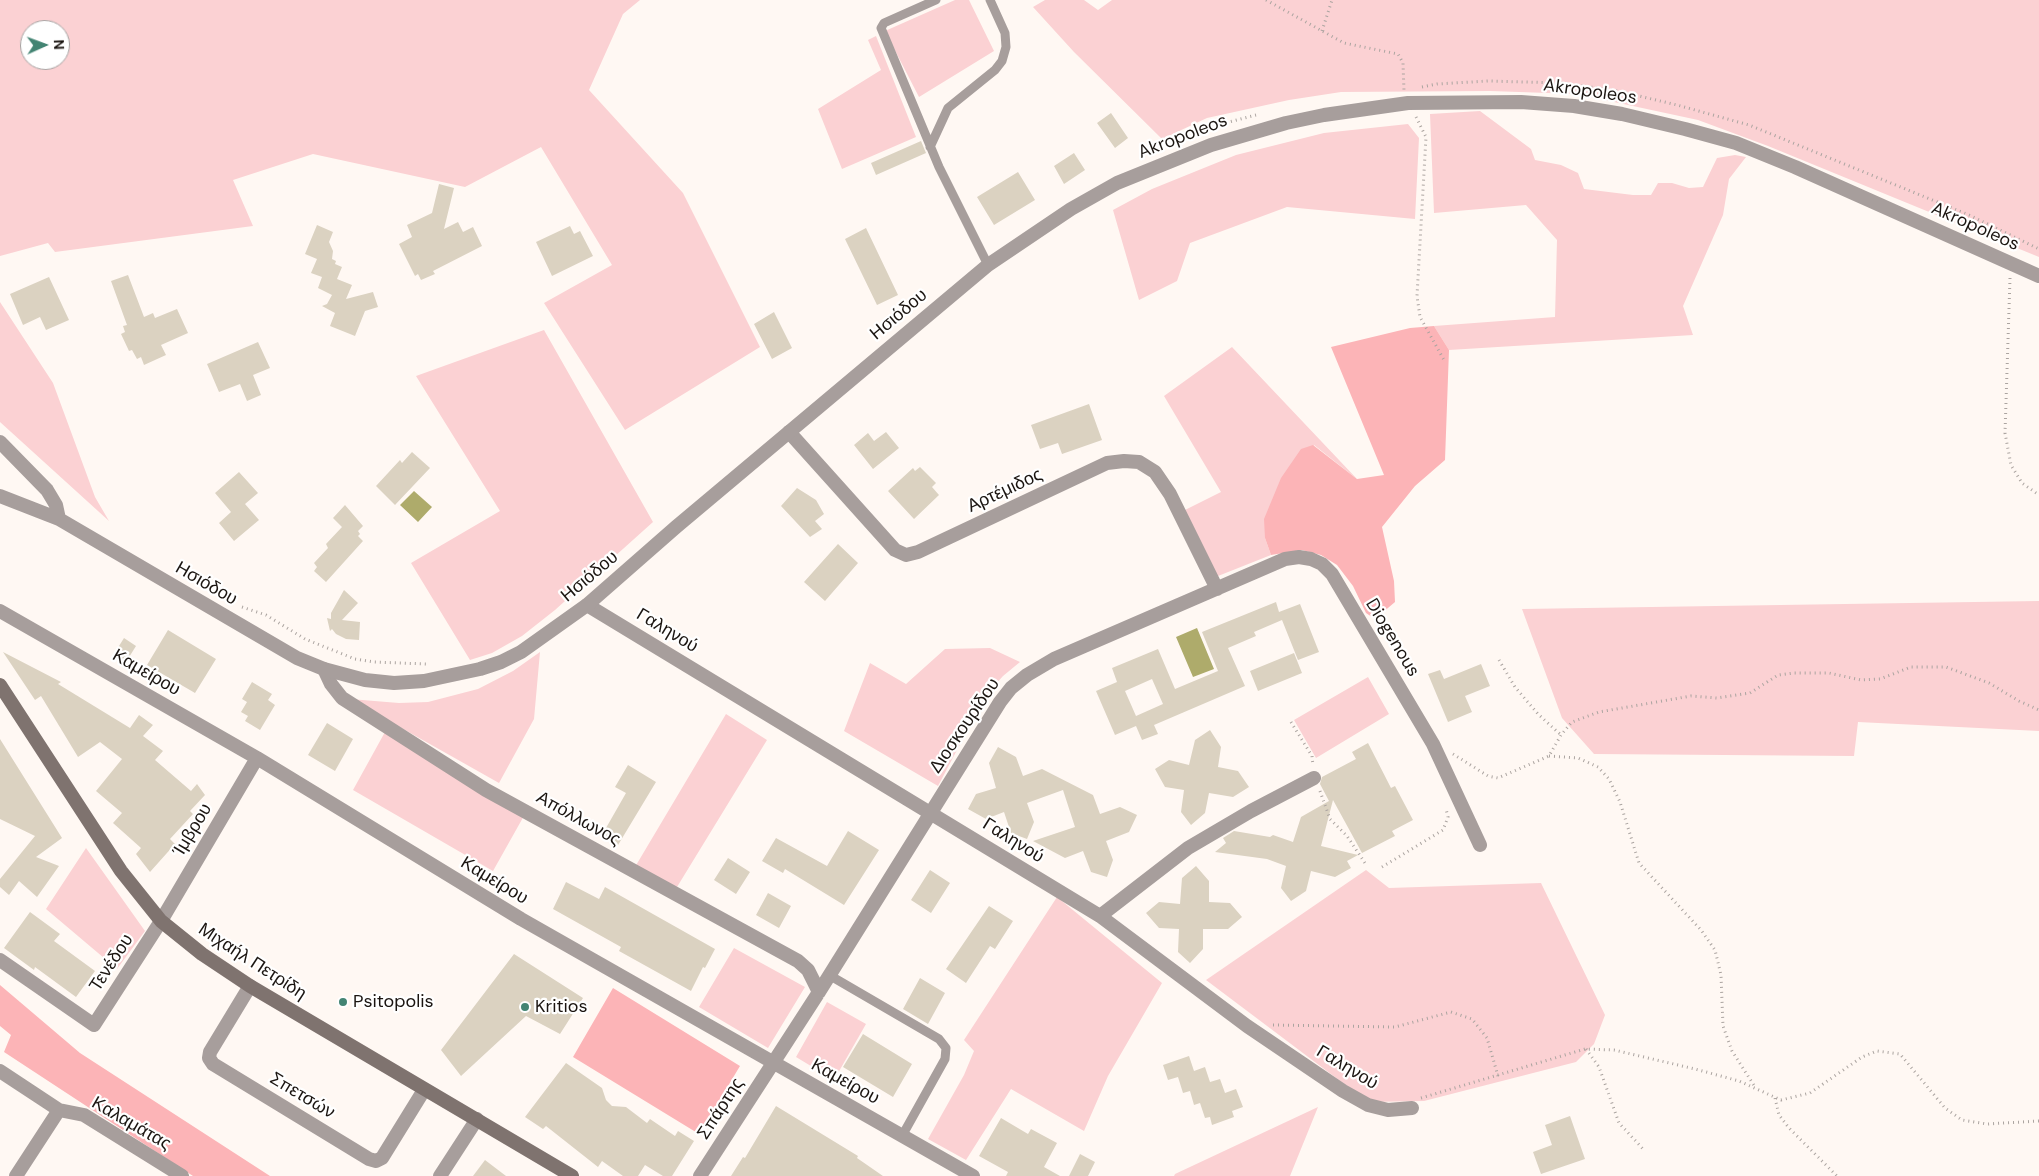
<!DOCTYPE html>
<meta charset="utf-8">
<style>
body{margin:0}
#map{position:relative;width:2039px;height:1176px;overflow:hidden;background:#fff8f3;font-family:"DM Sans",sans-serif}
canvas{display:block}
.north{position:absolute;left:20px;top:20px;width:50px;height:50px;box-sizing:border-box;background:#fff;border:1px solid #a4a1a0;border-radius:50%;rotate:88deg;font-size:14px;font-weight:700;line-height:20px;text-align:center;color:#1b1511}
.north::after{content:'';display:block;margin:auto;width:18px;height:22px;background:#438473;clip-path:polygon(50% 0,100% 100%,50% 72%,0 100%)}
</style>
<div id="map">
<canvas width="2039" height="1176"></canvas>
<div class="north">N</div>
</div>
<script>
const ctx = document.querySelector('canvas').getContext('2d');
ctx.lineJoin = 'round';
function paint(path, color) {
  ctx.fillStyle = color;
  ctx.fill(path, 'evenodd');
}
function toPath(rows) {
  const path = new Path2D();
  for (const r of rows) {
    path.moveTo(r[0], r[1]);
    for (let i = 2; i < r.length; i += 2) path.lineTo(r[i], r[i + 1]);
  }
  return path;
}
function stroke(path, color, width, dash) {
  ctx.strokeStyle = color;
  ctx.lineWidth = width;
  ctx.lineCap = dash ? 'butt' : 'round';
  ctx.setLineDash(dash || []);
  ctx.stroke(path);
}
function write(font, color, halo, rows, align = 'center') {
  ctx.font = font + ' "DM Sans",sans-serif';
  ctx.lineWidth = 4.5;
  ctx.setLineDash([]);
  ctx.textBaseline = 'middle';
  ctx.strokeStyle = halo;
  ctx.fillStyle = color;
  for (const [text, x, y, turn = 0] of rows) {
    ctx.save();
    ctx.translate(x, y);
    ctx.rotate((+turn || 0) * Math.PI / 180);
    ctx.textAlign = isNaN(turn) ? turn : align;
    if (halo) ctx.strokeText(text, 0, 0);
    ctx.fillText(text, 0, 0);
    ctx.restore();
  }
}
paint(toPath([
 [0,0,640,0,623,14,589,90,683,193,760,347,625,430,544,303,612,265,541,147,465,187,313,154,233,180,253,226,55,252,48,243,0,256],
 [30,30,60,30,60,60,30,60],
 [955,0,969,0,994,51,919,97,885,31],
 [1045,0,1084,0,1098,10,1112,0,2039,0,2039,257,1768,146,1698,120,1577,94,1490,91,1341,92,1289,100,1207,118,1162,139,1074,52,1033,7],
 [876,36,916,137,842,169,818,109,881,70,868,40],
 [1480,111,1531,149,1535,160,1561,165,1578,173,1584,189,1633,195,1651,195,1658,183,1672,183,1689,188,1703,187,1717,158,1735,155,1746,157,1729,179,1723,215,1683,306,1693,335,1449,350,1434,326,1555,317,1557,240,1526,205,1434,213,1430,114],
 [1408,124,1419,138,1415,219,1287,207,1190,243,1177,281,1139,300,1113,210,1152,189,1236,155,1324,133],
 [0,302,53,383,95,497,109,521,0,422],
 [544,330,653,522,555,610,522,636,492,653,470,660,411,563,500,511,416,376],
 [1232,347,1357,479,1314,445,1265,538,1271,555,1213,578,1183,511,1221,492,1164,396],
 [2039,601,2039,731,1858,722,1854,756,1594,754,1562,718,1522,609],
 [990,648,1020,662,1003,676,986,695,938,786,844,731,870,663,906,684,945,649],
 [540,652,534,719,499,783,350,699,399,703,428,702,478,689,513,671],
 [1368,677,1389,714,1316,758,1294,720],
 [726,714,767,740,677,887,635,867],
 [385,732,525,814,493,871,353,790],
 [86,848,145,931,117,969,46,909],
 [1366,870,1389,888,1541,883,1605,1015,1594,1044,1576,1062,1424,1101,1368,1102,1206,980],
 [1057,897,1162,983,1108,1076,1084,1131,1011,1089,966,1160,928,1139,964,1075,974,1051,964,1040],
 [734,948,805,987,768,1048,699,1007],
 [827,1002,866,1024,834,1080,796,1057],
 [1318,1107,1290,1176,1174,1176,1175,1174]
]), '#fbd1d3');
paint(toPath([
 [1434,326,1449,350,1445,460,1415,486,1382,527,1394,581,1395,602,1375,619,1366,613,1353,586,1337,565,1321,555,1302,550,1271,555,1265,538,1264,519,1281,478,1301,449,1313,445,1357,479,1384,475,1331,347,1410,328],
 [0,985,80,1053,270,1176,193,1176,4,1052,11,1035,0,1026],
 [613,988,740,1066,699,1134,573,1057]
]), '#fcb4b7');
paint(toPath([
 [414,491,432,507,418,522,400,505],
 [1197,628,1214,669,1193,677,1176,637]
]), '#aeab6b');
paint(toPath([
 [1111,113,1128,138,1115,148,1097,123],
 [921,141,926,153,876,175,871,163],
 [1074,153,1085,170,1064,184,1054,166],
 [1018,172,1035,200,994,225,977,197],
 [439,184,454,188,444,229,458,222,463,232,473,227,482,246,433,271,435,274,421,280,418,274,415,276,399,244,412,237,407,225,432,213],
 [317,225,333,232,329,242,333,251,332,259,336,261,335,264,342,267,337,279,352,285,346,299,373,292,378,307,365,311,355,336,330,326,335,313,322,306,327,304,332,295,318,288,322,277,311,273,317,259,305,254],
 [570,226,574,234,580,231,593,256,552,276,536,242],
 [866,228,898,295,877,305,845,239],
 [128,275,144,317,153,313,155,318,177,309,188,333,161,345,166,355,144,365,141,357,137,359,132,350,129,351,121,334,125,332,123,326,127,325,111,281],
 [49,277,69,320,46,330,40,317,23,325,10,294],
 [774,312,792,348,772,359,754,324],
 [258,342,270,368,253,375,261,395,247,401,240,384,219,392,207,364],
 [1089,404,1102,440,1062,454,1058,443,1040,449,1031,425],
 [886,432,899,448,873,469,854,445,868,433,874,441],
 [412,452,430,468,395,505,376,486,400,460,402,463],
 [920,467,936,483,932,487,939,495,914,519,888,491,913,468,915,471],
 [239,472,258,493,245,504,259,520,234,541,219,523,231,512,215,493],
 [797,488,816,500,824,514,815,521,822,529,810,537,781,506],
 [345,505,363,526,358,531,360,534,358,536,363,541,326,582,314,571,317,567,314,563,328,548,326,544,342,527,333,518],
 [838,544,858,563,825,601,804,582],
 [344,590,358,603,342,620,360,622,359,640,346,639,336,634,332,629,330,631,327,618,331,619,331,613],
 [1276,602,1279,612,1300,604,1319,652,1298,660,1282,620,1254,632,1256,636,1228,648,1245,686,1154,725,1158,734,1142,740,1136,726,1115,735,1096,691,1117,682,1112,668,1158,649,1175,689,1218,671,1202,632],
 [1152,679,1163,704,1136,716,1125,691],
 [168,630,216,659,195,693,147,665],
 [124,638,136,646,126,662,114,654],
 [3,652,61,682,58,684,130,728,139,715,153,725,143,736,163,751,155,760,191,791,197,784,205,795,190,811,193,814,170,839,175,844,150,872,136,854,141,848,113,823,122,813,96,791,122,759,100,742,78,757,41,696,35,700],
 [1294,653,1302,673,1258,691,1250,671],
 [1481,664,1490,686,1465,696,1472,712,1448,722,1428,674,1440,670,1444,679],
 [252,682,272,694,268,700,275,705,260,730,245,721,248,716,241,712,247,702,242,699],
 [327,723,353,739,335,771,308,755],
 [1210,730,1221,747,1218,767,1238,771,1249,787,1233,797,1209,793,1205,813,1191,825,1181,812,1184,790,1165,787,1155,769,1169,760,1189,765,1195,740],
 [0,739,62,838,36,857,59,866,37,897,19,881,9,895,0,887,0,879,35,836,0,819],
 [1368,743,1391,788,1395,786,1413,820,1392,831,1395,836,1362,853,1333,800,1321,846,1358,855,1347,861,1351,868,1335,877,1311,871,1306,891,1291,901,1281,888,1286,866,1267,859,1215,852,1226,843,1223,838,1234,831,1270,837,1273,835,1293,842,1301,817,1329,801,1320,784,1322,777,1356,759,1352,752],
 [998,747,1016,757,1023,776,1042,769,1093,795,1100,814,1120,807,1137,815,1129,832,1106,841,1113,860,1107,877,1091,872,1083,851,1065,858,1033,841,1075,827,1063,790,1027,803,1034,822,1027,839,1011,833,1004,812,986,819,968,809,976,794,996,788,989,763],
 [628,765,656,782,618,845,602,835,626,793,615,787],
 [848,831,879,850,844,905,785,869,783,873,762,861,776,838,827,866],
 [728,858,750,872,736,894,714,880],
 [1196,866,1209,881,1209,902,1230,903,1242,917,1228,929,1203,929,1203,949,1190,963,1178,952,1179,929,1159,928,1146,913,1159,902,1180,904,1182,878],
 [930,870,950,883,931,913,911,900],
 [566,882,599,899,605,887,715,949,705,968,703,967,691,991,619,951,621,947,553,909],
 [768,893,791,906,779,928,756,915],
 [989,906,1013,921,995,949,990,946,966,983,946,969],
 [30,912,60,934,54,941,95,971,76,997,35,967,34,970,4,948],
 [514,954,583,998,560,1034,526,1016,461,1076,441,1050],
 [920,978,945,993,928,1024,903,1009],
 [863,1034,912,1064,893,1097,843,1067],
 [1189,1056,1194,1071,1205,1067,1210,1082,1220,1079,1225,1093,1236,1089,1243,1107,1232,1111,1234,1117,1212,1125,1210,1117,1205,1118,1200,1103,1194,1105,1190,1091,1183,1093,1178,1077,1168,1080,1163,1065],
 [566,1063,602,1088,606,1100,612,1106,626,1107,647,1123,650,1119,675,1136,678,1131,694,1141,672,1176,663,1176,645,1165,638,1176,623,1176,602,1161,598,1167,546,1126,543,1129,525,1117],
 [776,1106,858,1156,857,1158,883,1176,731,1176,743,1157,745,1158],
 [1570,1116,1585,1159,1541,1174,1533,1152,1552,1145,1545,1125],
 [1001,1118,1028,1134,1031,1129,1057,1143,1044,1167,1060,1176,1006,1176,1008,1172,979,1156],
 [1080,1154,1095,1162,1088,1176,1069,1176],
 [485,1160,506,1176,473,1176]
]), '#dbd2c1');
stroke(toPath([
 [1266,0,1344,43,1398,54,1403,63,1404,91],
 [1322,31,1332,0],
 [1422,87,1437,84,1488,81,1563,83,1618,91,1677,105,1749,125,1969,215,2039,249],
 [1416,117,1426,137,1417,296,1420,317,1444,360],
 [1193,134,1213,126,1256,115],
 [2010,278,2005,433,2011,465,2022,483,2039,495],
 [242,607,266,615,305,639,355,659,374,662,426,664],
 [1499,660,1515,687,1538,714,1561,735],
 [1291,722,1312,756,1313,766],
 [1453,754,1488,776,1498,778,1549,756,1561,735,1572,722,1599,712,1691,696,1717,698,1750,693,1778,675,1794,673,1829,673,1861,680,1880,679,1911,667,1946,667,1989,683,2019,701,2039,710],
 [1549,756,1578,758,1598,767,1609,779,1620,802,1639,863,1701,930,1715,950,1721,975,1723,1026,1732,1051,1755,1087],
 [1320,791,1330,819,1347,836,1367,866],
 [1382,867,1443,830,1448,817,1446,809],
 [1273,1025,1395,1027,1451,1012,1472,1019,1487,1038,1498,1076],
 [1586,1049,1599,1067,1619,1123,1644,1150],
 [1421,1098,1585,1049,1614,1050,1695,1069,1739,1081,1781,1100,1810,1093,1862,1057,1877,1051,1900,1054,1945,1108,1962,1120,1987,1124,2039,1121],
 [1775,1098,1779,1115,1789,1128,1837,1176]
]), '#aba4a0', 3, [1, 4]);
stroke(toPath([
 [936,0,884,23,881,28,939,167,988,265],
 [930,147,948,108,995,70,1002,61,1006,47,1005,33,990,0],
 [829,975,939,1039,946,1048,945,1059,902,1136]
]), '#a79e9c', 9);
stroke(toPath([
 [789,432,895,550,906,555,918,552,1107,463,1124,461,1139,462,1155,472,1170,494,1217,589],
 [587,605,1100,916,1247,1026,1343,1091,1368,1105,1388,1110,1412,1108],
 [0,611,257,758,521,919,973,1176],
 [324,669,331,684,342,698,486,790,798,961,808,970,819,992],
 [1100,916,1188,848,1251,811,1314,778],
 [0,960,94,1025,161,921,257,758],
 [250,986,210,1052,209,1058,213,1064,369,1159,376,1161,382,1158,424,1090],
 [0,1071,59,1110,84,1115,182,1176],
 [16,1176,59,1110],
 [440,1176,477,1119],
 [700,1176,819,992,1000,702,1011,688,1027,675,1054,659,1285,559,1299,557,1311,559,1322,564,1332,574,1433,744,1480,845]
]), '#a79e9c', 14);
stroke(toPath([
 [0,442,47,490,56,505,59,519],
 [0,496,59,519,297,658,324,669,365,680,394,683,424,681,480,669,501,662,521,652,587,605,676,527,988,265,1071,209,1117,183,1211,145,1286,123,1324,115,1408,103,1521,102,1574,106,1622,114,1685,129,1736,143,1795,167,2039,276]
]), '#a79e9c', 14);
stroke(toPath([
 [0,685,121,871,161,921,202,954,250,986,572,1176]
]), '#7f736f', 14);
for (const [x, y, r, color] of [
 [343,1002,5,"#438473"],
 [525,1007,5,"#438473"]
]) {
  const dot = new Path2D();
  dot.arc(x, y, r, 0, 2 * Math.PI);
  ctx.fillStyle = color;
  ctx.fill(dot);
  stroke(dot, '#fff', 2);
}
write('18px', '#1b1511', '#fff', [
 ["Akropoleos",1590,92,8],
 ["Akropoleos",1183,137,-21],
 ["Akropoleos",1975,227,24],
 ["Ησιόδου",899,315,-40],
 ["Αρτέμιδος",1005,491,-25],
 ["Ησιόδου",590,577,-40],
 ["Ησιόδου",206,584,30],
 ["Γαληνού",667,631,31],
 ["Diogenous",1392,638,59],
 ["Καμείρου",146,673,30],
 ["Διοσκουρίδου",965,726,-56],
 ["Απόλλωνος",578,819,29],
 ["Ίμβρου",193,830,-59],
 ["Γαληνού",1013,841,32],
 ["Καμείρου",494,881,31],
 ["Μιχαήλ Πετρίδη",252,962,33],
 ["Τενέδου",112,963,-57],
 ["Γαληνού",1347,1068,31],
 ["Καμείρου",845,1082,29],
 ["Σπετσών",302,1096,31],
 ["Σπάρτης",721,1109,-57],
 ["Καλαμάτας",131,1124,30]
]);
write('18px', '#1b1511', '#fff', [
 ["Psitopolis",353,1002],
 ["Kritios",535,1007]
], 'left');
</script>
